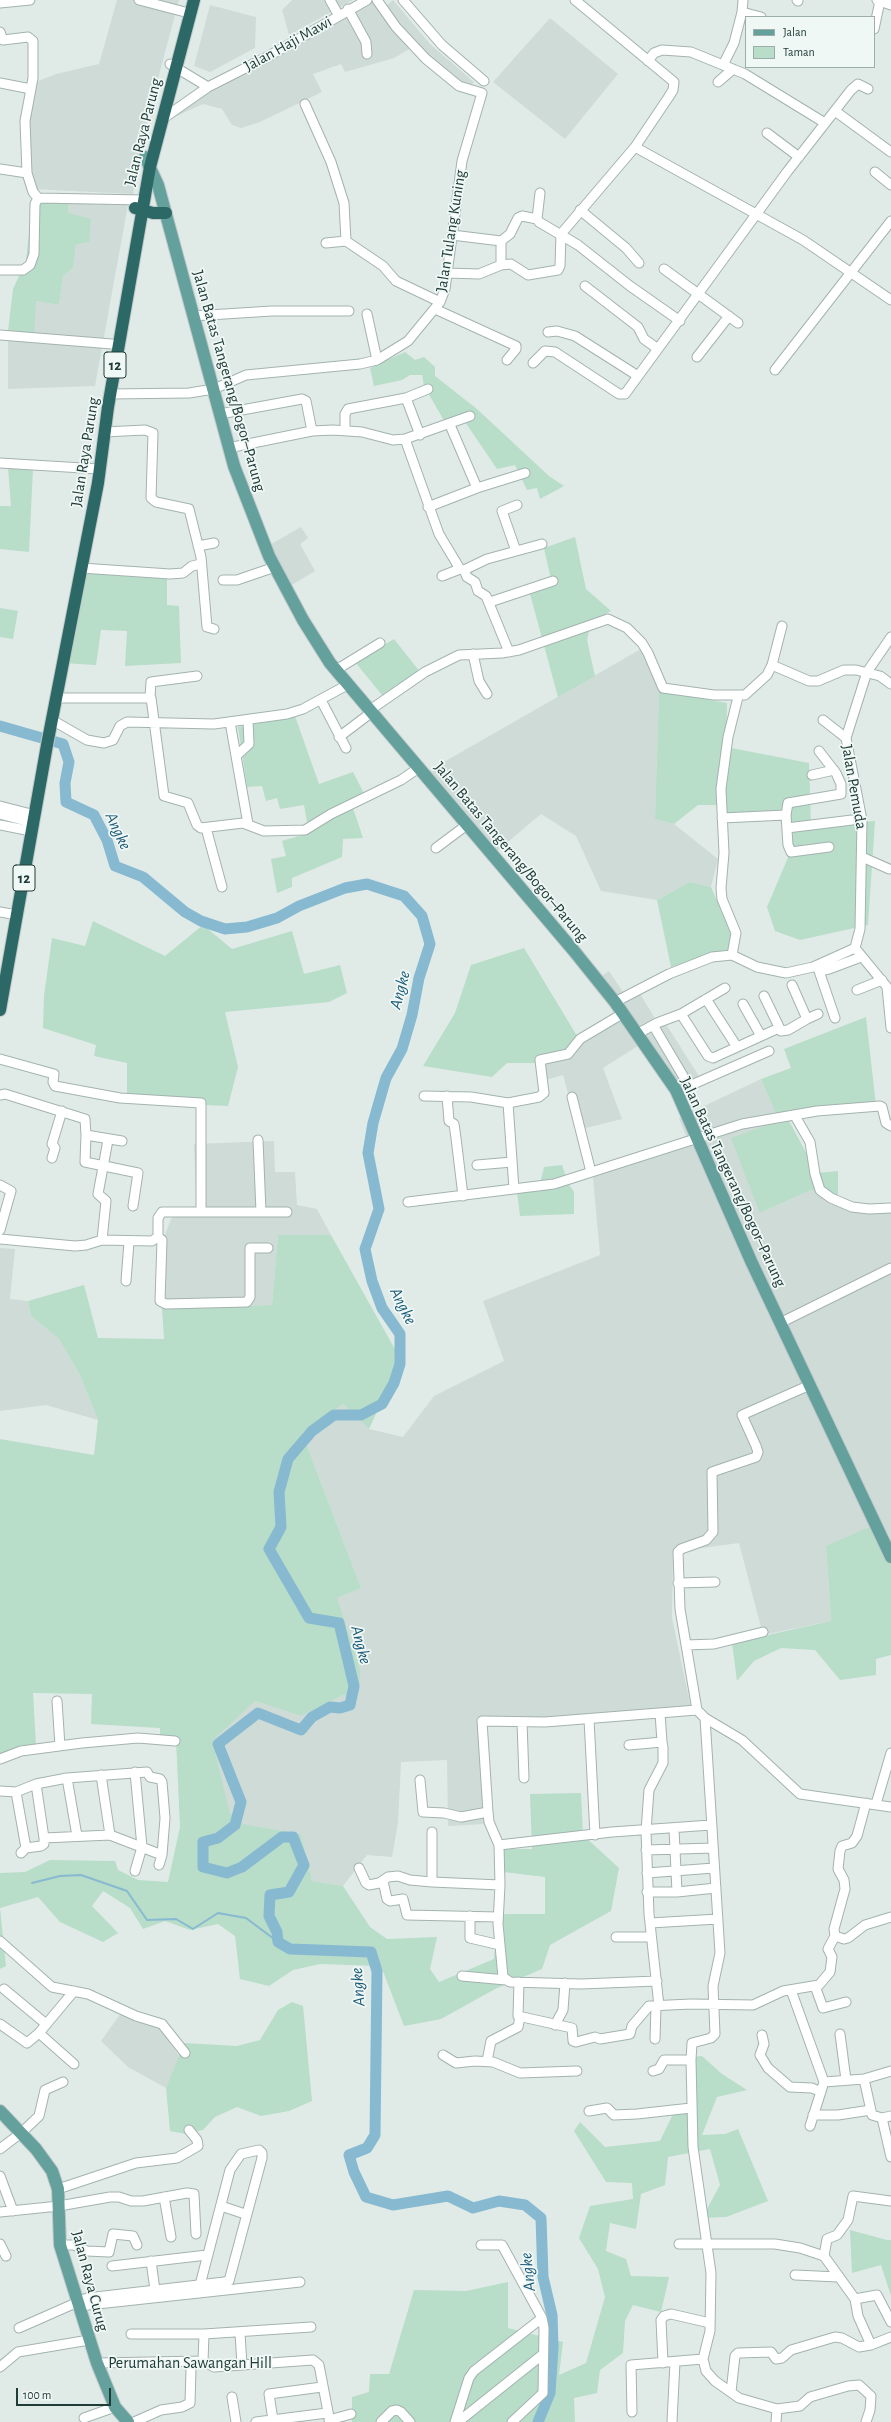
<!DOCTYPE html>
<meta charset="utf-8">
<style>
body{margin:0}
#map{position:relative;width:891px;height:2422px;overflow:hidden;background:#e0ebe8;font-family:"Alegreya Sans",sans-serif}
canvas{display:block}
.legend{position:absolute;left:745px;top:16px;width:130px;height:52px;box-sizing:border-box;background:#f0f8f5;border:1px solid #9dadaa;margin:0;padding:5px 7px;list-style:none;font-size:12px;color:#203c39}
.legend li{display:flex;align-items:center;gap:8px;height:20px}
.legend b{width:20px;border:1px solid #9dadaa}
.scale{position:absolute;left:16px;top:2388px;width:95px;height:18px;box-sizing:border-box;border:2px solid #203c39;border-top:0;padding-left:5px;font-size:12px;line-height:14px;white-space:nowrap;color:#203c39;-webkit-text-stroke:3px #f0f8f5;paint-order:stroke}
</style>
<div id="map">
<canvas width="891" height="2422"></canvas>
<ul class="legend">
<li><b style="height:5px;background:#64a19c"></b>Jalan</li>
<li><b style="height:11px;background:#b8ddc8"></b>Taman</li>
</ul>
<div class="scale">100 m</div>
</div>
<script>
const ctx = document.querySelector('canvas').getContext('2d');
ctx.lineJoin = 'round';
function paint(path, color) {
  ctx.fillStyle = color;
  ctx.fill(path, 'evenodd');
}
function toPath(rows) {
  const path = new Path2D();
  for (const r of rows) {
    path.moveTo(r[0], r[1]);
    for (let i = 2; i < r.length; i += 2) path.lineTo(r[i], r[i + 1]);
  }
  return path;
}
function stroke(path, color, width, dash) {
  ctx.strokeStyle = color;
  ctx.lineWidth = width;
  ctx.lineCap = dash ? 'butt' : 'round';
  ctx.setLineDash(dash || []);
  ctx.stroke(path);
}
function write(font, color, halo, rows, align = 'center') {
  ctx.font = font + ' "Alegreya Sans",sans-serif';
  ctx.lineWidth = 3.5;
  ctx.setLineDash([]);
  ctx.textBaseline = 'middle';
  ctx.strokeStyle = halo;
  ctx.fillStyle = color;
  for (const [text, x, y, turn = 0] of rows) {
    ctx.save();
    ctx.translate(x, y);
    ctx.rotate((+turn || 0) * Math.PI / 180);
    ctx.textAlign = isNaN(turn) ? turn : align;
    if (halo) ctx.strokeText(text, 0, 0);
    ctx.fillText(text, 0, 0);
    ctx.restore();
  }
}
paint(toPath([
 [117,0,179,0,143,135,133,194,33,189,27,179,27,102,33,83,56,74,99,64],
 [292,0,353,0,289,35,282,10],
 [369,0,373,0,411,48,394,58,345,72,341,64,313,74,322,92,260,122,241,128,232,125,222,109,203,104,157,125,158,120],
 [393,0,430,44,474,82,467,89,421,52,384,8],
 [210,5,256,17,255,48,210,72,194,66],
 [550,18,618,74,565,139,493,82],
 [69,196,129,199,95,386,8,389,8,331,36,301,59,305,63,276,73,268,76,244,68,213],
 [301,527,308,538,300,544,315,571,287,588,266,547],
 [641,649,659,691,655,819,674,824,718,859,711,887,690,882,657,900,601,891,576,836,541,814,495,853,423,774],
 [609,971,625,995,637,989,656,1020,664,1021,702,1081,674,1093,641,1044,603,1068,622,1119,578,1130,563,1075,539,1082,535,1063,559,1059,619,1015,596,980],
 [761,1079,779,1121,760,1213,811,1190,838,1196,849,1204,891,1206,891,1551,826,1546,831,1621,763,1635,739,1543,673,1552,672,1618,692,1713,481,1724,486,1824,448,1826,447,1760,401,1762,398,1823,392,1857,367,1855,343,1886,312,1881,301,1834,242,1824,230,1813,211,1741,255,1701,301,1716,343,1695,360,1669,336,1598,361,1588,302,1433,343,1404,369,1429,403,1437,434,1396,504,1361,483,1301,600,1255,593,1177,690,1146,679,1118],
 [274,1141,275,1172,295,1172,297,1205,317,1209,331,1235,278,1235,272,1305,162,1308,162,1242,172,1217,197,1214,194,1144],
 [0,1248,15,1249,10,1299,28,1301,31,1316,59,1339,80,1375,98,1420,46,1405,0,1411],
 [121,2013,158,2025,179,2056,166,2088,128,2067,101,2041]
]), '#cedbd7');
paint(toPath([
 [33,195,69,196,68,213,91,219,89,242,76,244,73,268,63,276,59,305,36,301,34,334,8,331,13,289,26,261],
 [405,352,415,360,424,357,435,367,435,376,477,409,549,476,564,486,540,499,537,488,527,490,515,465,497,469,461,416,446,424,424,386,422,375,410,375,402,380,374,386,370,368],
 [8,468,33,469,29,552,0,549,0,506,11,506],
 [575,537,586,589,611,611,591,622,587,640,595,676,558,697,530,594,552,584,544,548],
 [113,570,167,575,167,605,179,606,181,663,125,666,127,631,101,630,96,665,62,663,78,573],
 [0,608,18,611,13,639,0,637],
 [394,639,424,677,386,700,355,662],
 [659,691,727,703,726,747,809,763,811,826,875,821,868,925,800,940,775,931,767,907,792,848,785,816,721,818,721,805,698,805,674,824,655,819],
 [295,716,319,784,353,772,368,801,353,808,363,838,343,839,342,857,292,878,292,887,277,893,271,859,286,856,282,841,309,833,304,805,280,809,277,798,266,801,262,786,247,787,238,727],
 [690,882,711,887,738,948,671,967,657,900],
 [93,921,165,956,203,925,232,949,292,931,304,974,340,965,347,993,329,1002,225,1012,238,1067,228,1106,127,1102,127,1063,94,1056,96,1045,43,1028,44,996,52,938,85,946],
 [524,948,577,1036,559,1059,535,1063,507,1063,492,1077,423,1066,455,1013,471,965],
 [866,1017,876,1105,788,1119,817,1173,838,1171,838,1196,811,1190,760,1213,731,1138,779,1121,761,1079,791,1068,784,1049],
 [562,1165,568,1183,574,1192,574,1214,520,1216,517,1192,539,1188,544,1167],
 [278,1235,331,1235,401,1360,369,1429,343,1404,302,1433,361,1588,337,1598,360,1669,359,1692,343,1695,301,1716,255,1701,212,1741,230,1813,243,1824,301,1834,312,1881,343,1886,370,1927,387,1939,437,1937,430,1969,439,1982,494,1959,498,1914,545,1914,545,1877,495,1871,497,1849,532,1849,530,1794,581,1793,583,1835,619,1868,611,1911,550,1945,542,1969,495,1989,441,2019,404,2026,381,1966,320,1964,293,1970,269,1986,240,1979,235,1936,218,1924,190,1930,165,1921,143,1929,130,1908,103,1891,92,1906,118,1933,103,1942,60,1922,38,1897,0,1908,6,1966,0,1969,0,1873,25,1872,50,1860,115,1861,118,1870,138,1880,168,1882,180,1827,176,1740,160,1741,160,1728,91,1724,92,1694,33,1693,36,1745,0,1758,0,1439,94,1455,98,1420,80,1375,59,1339,31,1316,28,1301,84,1285,98,1338,164,1339,162,1308,272,1305],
 [879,1523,891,1551,891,1655,876,1659,876,1675,840,1680,815,1650,781,1648,754,1661,737,1681,732,1643,831,1621,826,1546],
 [292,2002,303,2006,312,2101,289,2111,261,2116,237,2107,215,2117,203,2130,186,2134,170,2131,166,2088,184,2043,237,2046,260,2040,278,2010],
 [702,2056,722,2074,747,2090,717,2097,702,2135,725,2134,738,2129,768,2201,726,2217,702,2218,720,2185,710,2149,668,2157,665,2185,641,2194,636,2229,610,2223,606,2251,626,2259,631,2276,669,2277,661,2312,633,2305,625,2321,623,2353,600,2370,597,2393,574,2398,575,2422,352,2422,352,2397,369,2392,370,2374,389,2374,414,2290,466,2291,508,2282,508,2328,563,2342,559,2375,586,2363,605,2297,598,2269,579,2238,590,2206,633,2199,632,2183,606,2182,574,2131,580,2122,605,2147,660,2141,673,2114,688,2114,690,2057],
 [850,2230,887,2240,891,2240,891,2296,881,2265,852,2273]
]), '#b8ddc8');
stroke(toPath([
 [32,1883,60,1876,81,1875,127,1891,147,1920,176,1919,193,1929,218,1913,246,1918,278,1942]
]), '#87b9d1', 2);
stroke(toPath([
 [0,726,63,744,69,762,65,783,66,802,94,815,107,840,115,866,143,877,185,912,201,921,225,929,247,927,277,918,299,906,345,888,367,884,404,896,422,916,430,944,419,978,412,1015,402,1049,386,1078,373,1123,368,1153,379,1209,365,1249,372,1281,382,1308,400,1334,400,1364,394,1383,382,1404,361,1415,334,1415,312,1431,288,1459,279,1492,281,1527,269,1549,309,1618,339,1623,354,1686,350,1705,340,1708,330,1707,312,1717,301,1730,258,1713,218,1744,241,1802,235,1825,218,1838,203,1842,203,1867,227,1873,242,1867,282,1837,293,1837,304,1865,289,1892,270,1895,269,1916,277,1932,278,1942,290,1949,371,1952,377,1971,375,2135,367,2148,349,2155,354,2172,366,2197,393,2205,448,2196,473,2208,499,2201,525,2205,541,2218,543,2277,552,2315,553,2347,550,2393,538,2422]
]), '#87b9d1', 11);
const minor = toPath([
 [139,0,185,12],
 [330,0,339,16],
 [403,0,442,45,484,81],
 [575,0,674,82,673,90,668,98,635,147,803,240,891,300],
 [743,0,742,12,761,17],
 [797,0,798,1],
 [877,0,891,5],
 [0,3,30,0],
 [348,9,366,42,367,54],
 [874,29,880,1],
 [0,32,3,40,28,37,33,41,33,78,25,121,27,173],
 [648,61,654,53,662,50,691,52,745,74,825,123],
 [170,64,208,87],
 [723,65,734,43,742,12],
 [718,82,733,69],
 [0,83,31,89],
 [305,104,331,162,344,203,346,241,383,266,396,281,440,302],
 [835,111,891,152],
 [161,120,208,87,267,57,367,0],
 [767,133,799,157],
 [0,169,27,173,33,192,38,198,144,200],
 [875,172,891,185],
 [540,193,537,219,539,222,578,245,630,286,680,321],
 [580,210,626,248,639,263],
 [452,235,501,241,510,234,518,218,522,216,537,219],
 [326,243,346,241],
 [501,265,511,264,528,275,558,270,560,266,561,234,635,147],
 [664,269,738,323],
 [0,270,23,270,30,265,34,254,35,204,38,198],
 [447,273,479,274,501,265,501,241],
 [585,286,638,327,644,339,658,349],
 [435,309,516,346,516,349,507,360],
 [367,314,377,360],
 [193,316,272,311,349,311],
 [548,332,557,331,575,336,638,376],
 [0,335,112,344],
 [697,357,729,316],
 [533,363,545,351,555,352,619,394,625,394,787,172,851,90,858,84,868,89],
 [775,370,891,221],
 [110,394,189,393,214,389,246,375,360,364,377,360,408,341,440,302,445,289,462,161,482,93,459,86,426,59,396,27,377,0],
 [406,398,420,435],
 [220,414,302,399,306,401,312,431],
 [450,425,477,488],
 [345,430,345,414,348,409,406,398,428,389],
 [104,432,145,430,153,433,151,498,156,502,189,509,201,557,207,627,214,629],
 [405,439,439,534,460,569],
 [228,448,312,431,333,430,362,432,393,440,405,439,470,416],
 [0,463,99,469],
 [428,507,477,488,525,473],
 [198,546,214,543],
 [516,551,502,511,517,505],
 [81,568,170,574,183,573,192,566,201,564],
 [464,570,467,577,475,582,478,591,486,596,509,652],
 [442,576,460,569,464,570,487,559,542,544],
 [223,580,237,580,275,567],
 [490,602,553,581],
 [473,654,479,681,487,694],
 [772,665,809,681,818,681,844,670,856,670,880,676,891,684],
 [336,670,380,643],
 [150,697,151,682,197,676],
 [56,698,151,698,164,796,188,803,197,825,201,828,243,823,264,831,305,830,331,814,401,780,420,767],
 [321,700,346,748],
 [370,710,425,672,459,655,502,653,519,650,608,619,627,628,642,643,648,653,663,688,714,695,745,695,767,675,772,665,782,626],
 [52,720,87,740,104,743,113,740,120,726,127,722,214,724,287,714,303,709,349,684],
 [823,720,846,738],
 [230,722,248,824],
 [339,737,372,712],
 [236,756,249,744,248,720],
 [812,775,834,770],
 [0,806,35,815],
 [0,814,34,823],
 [786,815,788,803,841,794,841,784,836,773,819,751],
 [722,818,786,815,788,845,791,852,829,847],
 [0,825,26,830],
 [206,828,222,887],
 [787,828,852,820],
 [436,848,468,824],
 [862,857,889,869],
 [0,912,17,915],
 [855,948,887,987,891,1028],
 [732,955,736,933,722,899,721,888,724,853,721,789,728,737,738,697],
 [817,965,819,971,829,969,861,957],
 [819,971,835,1018],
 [857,990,882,980],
 [764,996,781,1031,788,1030,807,1019,792,985],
 [706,999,737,1047],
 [615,1002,669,974,712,957,732,955,757,967,786,973,813,967,855,948,860,929,862,820,846,738,867,672,891,637],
 [743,1004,761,1036],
 [681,1014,708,1056,713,1058,779,1028],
 [807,1019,818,1014],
 [653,1025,689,1086,769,1051],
 [637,1034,657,1023,681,1014,725,988],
 [0,1059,54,1074,53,1082,55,1086,120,1098,201,1103,201,1211],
 [0,1095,5,1094,85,1119,86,1135,122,1141],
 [424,1096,471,1097,508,1103,539,1097,544,1093,540,1060,568,1054,580,1039,622,1014],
 [447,1096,449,1121,454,1124,456,1138,463,1196],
 [572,1097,591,1172],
 [508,1103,514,1189],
 [795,1116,810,1142,815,1174,820,1190,831,1198,852,1207,869,1209,891,1208],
 [86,1135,85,1162,138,1173,133,1206],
 [258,1140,261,1212],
 [52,1158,55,1148,52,1144,62,1111],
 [477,1165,512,1162],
 [0,1185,11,1191,0,1230],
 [408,1202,554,1184,742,1124,817,1111,880,1106,882,1107,886,1123,891,1126],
 [158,1237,162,1240,160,1301,166,1304,247,1302,250,1297,250,1248,268,1248],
 [0,1239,75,1246,86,1245,102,1240,152,1241,158,1237,158,1218,162,1212,287,1212],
 [102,1240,106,1201,98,1194,108,1140],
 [126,1281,129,1242],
 [780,1323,891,1268],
 [678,1583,715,1582],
 [686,1645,714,1644,763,1632],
 [57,1701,60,1746],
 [697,1710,680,1609,678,1552,681,1549,706,1540,713,1532,712,1472,756,1457,758,1452,756,1446,742,1415,810,1385],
 [660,1713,662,1742],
 [589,1719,595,1835],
 [522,1722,524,1778],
 [629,1745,662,1742,663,1747,663,1763,649,1790,646,1831,649,1914,659,2006],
 [0,1759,21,1751,82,1743,138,1738,175,1741],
 [101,1775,110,1835],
 [67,1778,77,1836],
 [420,1780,423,1812,444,1813,461,1817,488,1812],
 [36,1784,44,1838],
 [0,1791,16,1792,36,1784,67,1778,147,1772,150,1777,160,1779,162,1782,165,1818,162,1855,159,1865],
 [16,1792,26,1848],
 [876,1804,891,1753],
 [674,1829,677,1892],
 [499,1845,612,1832,711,1825],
 [646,1850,713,1848],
 [21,1853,26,1848,41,1846,44,1844,44,1838,110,1835,162,1855],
 [359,1868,366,1883,369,1885,379,1883,388,1877,398,1876,410,1880,432,1882,500,1885],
 [135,1871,142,1847,135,1772],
 [647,1873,714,1868],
 [383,1881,387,1899,390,1901,403,1899,407,1915,498,1917],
 [432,1882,432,1832],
 [647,1892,677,1892,716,1888],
 [470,1916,470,1938,500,1945],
 [650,1923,718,1919],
 [835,1936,844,1939,848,1938,865,1925,891,1917],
 [616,1937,651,1937],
 [0,1941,52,1987,88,1994,136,2016,162,2024,185,2053],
 [462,1976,506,1980],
 [657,1981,581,1984,510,1982,503,1977,498,1924,500,1885,499,1845,489,1822,488,1812,482,1721,545,1722,697,1710,705,1718,742,1740,800,1794,891,1807],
 [519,1982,518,2016,572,2028,573,2041,576,2042,595,2037,600,2039,630,2034,632,2026,649,2006,691,2004,753,2005,783,1991,819,1985,830,1972,832,1957,828,1949,835,1936,834,1929,845,1889,844,1880,838,1869,840,1851,842,1846,852,1843,857,1836,866,1803],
 [815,1986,823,2008,846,2002],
 [4,1989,46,2024],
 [791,1990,824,2082,810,2126],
 [0,2024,27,2043,39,2033,74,1991],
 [555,2025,563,2010,565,1983],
 [39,2033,74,2064],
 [840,2034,846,2080],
 [762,2035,764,2044,760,2055,768,2068,790,2087,812,2088,821,2092],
 [655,2039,656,2006],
 [443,2055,456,2063,475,2061,493,2062,520,2073,577,2071],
 [691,2060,693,2147,711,2273,710,2331,703,2359,706,2371,715,2381,739,2398,777,2409,800,2406,810,2397,848,2386,859,2385,871,2396,870,2410,866,2422],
 [487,2061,491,2041,518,2027,520,2017],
 [653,2071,659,2069,664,2060,691,2060,692,2043,711,2038,715,2034,713,1986,720,1953,705,1718],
 [864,2079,872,2115,882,2118,891,2116],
 [824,2082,864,2079,891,2071],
 [589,2111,607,2108,614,2115,637,2114,691,2108],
 [813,2115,838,2115,871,2110],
 [882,2118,891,2157],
 [0,2149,21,2133,39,2116,45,2090,63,2082],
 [0,2176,13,2211],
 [58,2189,136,2163,177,2158,198,2146,197,2140,189,2130],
 [164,2197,171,2237],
 [221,2206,245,2214],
 [0,2212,59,2206,110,2197,119,2197,131,2201,143,2201,187,2193,194,2194,196,2234],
 [0,2244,6,2256],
 [679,2244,775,2244,800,2248,824,2256,855,2299,858,2316,871,2345],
 [60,2245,74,2245,87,2251,109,2252,113,2234,133,2236,137,2245],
 [481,2245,502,2245,542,2318],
 [824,2256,827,2239,837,2235,848,2220,853,2196,891,2201],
 [151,2261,155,2290],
 [112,2266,207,2255],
 [795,2275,838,2277],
 [855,2299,877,2295,891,2322],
 [79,2306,300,2282],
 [19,2328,87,2298,224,2282,229,2281,262,2158,262,2153,259,2150,241,2154,230,2170,200,2285],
 [240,2333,242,2365],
 [131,2334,204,2334,311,2327],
 [203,2361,204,2334],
 [97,2363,203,2361,214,2367,313,2360,319,2365,330,2422],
 [663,2363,661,2320,664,2316,671,2314,710,2323],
 [0,2367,18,2352,89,2340],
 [731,2392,735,2356,738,2353,771,2352,776,2359,782,2358,791,2350,835,2337,842,2338,859,2347,871,2345,891,2337],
 [232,2397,236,2422],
 [632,2412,631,2365,703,2359],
 [84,2418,115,2407],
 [273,2420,269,2394,322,2387],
 [329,2420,351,2414],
 [134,2422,161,2410,182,2407,190,2403,191,2369],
 [256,2422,327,2413],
 [381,2422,392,2411,397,2410,401,2412,410,2422],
 [455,2422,469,2378,474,2371,542,2318,544,2328,543,2393,512,2422],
 [458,2422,542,2355],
 [672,2422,675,2362],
 [776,2422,777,2409]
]);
const major = toPath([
 [145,157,158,185,234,466,269,556,303,620,330,663,574,951,615,1002,676,1090,751,1261,891,1557],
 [0,2111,36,2149,52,2171,58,2189,60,2245,97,2363,115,2407,128,2422]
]);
const highway = toPath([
 [135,208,153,213,166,213],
 [0,1010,47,745,98,483,108,407,150,167,194,0]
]);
stroke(minor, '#a3b3b0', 11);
stroke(major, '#c1c8c8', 14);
stroke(highway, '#c1c8c8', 14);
stroke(minor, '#fff', 9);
stroke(major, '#64a19c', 12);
stroke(highway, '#2c6866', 12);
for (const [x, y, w] of [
 [115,365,22],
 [24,878,22]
]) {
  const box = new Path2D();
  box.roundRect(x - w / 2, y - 13, w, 26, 3);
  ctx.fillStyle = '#f0f8f5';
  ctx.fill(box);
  stroke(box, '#203c39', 1);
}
write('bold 15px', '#203c39', null, [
 ["12",115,365],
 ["12",24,878]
]);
write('16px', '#203c39', '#f0f8f5', [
 ["Jalan Haji Mawi",288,44,-29],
 ["Jalan Raya Parung",143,132,-76],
 ["Jalan Tulang Kuning",451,231,-81],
 ["Jalan Batas Tangerang/Bogor–Parung",229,381,74],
 ["Jalan Raya Parung",85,452,-81],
 ["Jalan Pemuda",854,787,80],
 ["Jalan Batas Tangerang/Bogor–Parung",511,852,50],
 ["Jalan Batas Tangerang/Bogor–Parung",733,1182,65],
 ["Jalan Raya Curug",90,2281,75],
 ["Perumahan Sawangan Hill",190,2363]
]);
write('italic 17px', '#1a5978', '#f0f8f5', [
 ["Angke",118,831,65],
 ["Angke",400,990,-75],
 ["Angke",403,1306,63],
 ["Angke",361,1645,76],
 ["Angke",358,1987,-94],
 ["Angke",528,2272,-96]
]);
</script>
